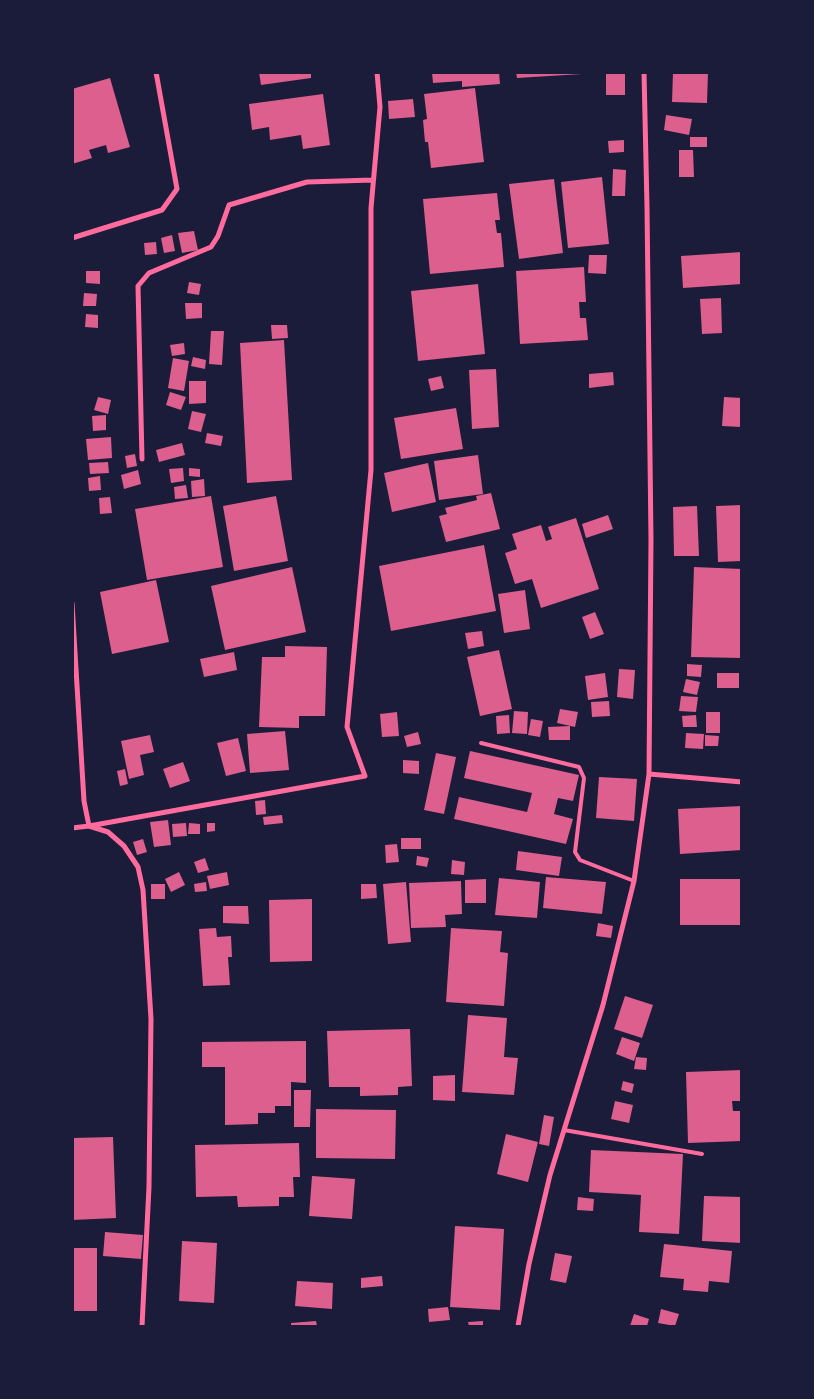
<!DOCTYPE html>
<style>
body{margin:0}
#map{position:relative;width:814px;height:1399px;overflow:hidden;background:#1b1b3a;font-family:"Work Sans",sans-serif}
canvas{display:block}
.frame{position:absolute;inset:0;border:74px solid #1b1b3a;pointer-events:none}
</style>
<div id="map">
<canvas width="814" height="1399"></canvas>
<div class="frame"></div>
</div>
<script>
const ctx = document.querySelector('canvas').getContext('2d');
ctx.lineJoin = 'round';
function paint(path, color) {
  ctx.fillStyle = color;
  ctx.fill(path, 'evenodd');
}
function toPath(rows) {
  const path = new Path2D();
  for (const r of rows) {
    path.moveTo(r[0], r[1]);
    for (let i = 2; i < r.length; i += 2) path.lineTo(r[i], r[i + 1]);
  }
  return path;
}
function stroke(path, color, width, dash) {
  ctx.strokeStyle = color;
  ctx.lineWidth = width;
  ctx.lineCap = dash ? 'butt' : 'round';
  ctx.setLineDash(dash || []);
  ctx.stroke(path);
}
paint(toPath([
 [259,72,311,72,311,78,261,85],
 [432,72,499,72,500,84,462,87,462,81,433,83],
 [516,72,582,72,582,74,517,78],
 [606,72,625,72,625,95,606,95],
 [673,72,708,72,707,103,672,102],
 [110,78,130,147,108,153,106,145,89,150,92,158,72,164,72,89],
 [475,88,484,162,431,168,428,142,425,142,423,120,427,119,424,94],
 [323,94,330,145,303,149,301,135,270,140,269,127,252,130,249,104],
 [413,99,415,117,389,119,388,101],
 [666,115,692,119,689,135,664,130],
 [690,137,707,137,707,147,690,147],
 [624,140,624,152,609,153,608,141],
 [679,150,693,150,694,177,679,177],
 [613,169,626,170,625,196,612,196],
 [602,177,609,244,568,248,561,182],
 [554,179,563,253,519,259,509,184],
 [497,193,500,220,495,220,497,233,501,233,504,267,430,274,423,199],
 [194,231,198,250,182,253,178,233],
 [172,235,175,251,164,253,161,238],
 [156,242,157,254,145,255,144,243],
 [742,252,742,284,683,288,681,256],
 [589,255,607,255,606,274,588,273],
 [584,267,586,302,579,302,580,318,586,318,588,340,520,344,516,271],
 [86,271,100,271,100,284,86,283],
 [189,282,201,284,199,295,187,293],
 [478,284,485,354,418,361,411,291],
 [84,293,97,294,96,306,83,306],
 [721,298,722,333,702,334,700,299],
 [185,303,202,303,202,318,186,319],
 [86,314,98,315,98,328,85,327],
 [271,325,287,325,288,338,272,339],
 [211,331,224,331,222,365,209,364],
 [284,340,292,480,247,483,240,343],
 [184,343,185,354,172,356,170,345],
 [193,357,206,360,205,369,191,366],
 [173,358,189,361,184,391,168,388],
 [496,369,499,427,472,429,469,370],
 [613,372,614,385,589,388,589,374],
 [441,376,444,388,431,391,428,379],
 [189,381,206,381,206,403,189,404],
 [170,392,186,397,181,410,166,405],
 [98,397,111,400,108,414,94,410],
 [724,397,742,398,741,427,722,426],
 [456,408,463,449,401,459,394,418],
 [192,411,206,414,201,432,188,429],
 [106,415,106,430,93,431,92,416],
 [207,433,223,436,221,446,205,443],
 [111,437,112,458,88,460,86,439],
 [182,443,185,455,159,462,156,450],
 [135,454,137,466,127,468,125,456],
 [478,455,483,494,439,500,434,461],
 [108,462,109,473,90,474,89,463],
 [428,463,436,502,392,512,384,473],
 [183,468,184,481,171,483,169,469],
 [189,468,200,469,200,477,189,476],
 [138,470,141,484,124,489,121,475],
 [100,476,101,490,89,491,88,478],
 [204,479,205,496,192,497,191,481],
 [186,485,188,498,175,499,174,487],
 [491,493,500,529,446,542,439,516,447,514,445,508,477,500,476,496],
 [211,496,223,567,147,580,135,509],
 [276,496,288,561,234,571,223,506],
 [110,497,112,513,100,514,99,498],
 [742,505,742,561,718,562,716,506],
 [697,506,699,556,674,556,673,507],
 [608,515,613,529,586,538,582,524],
 [576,518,599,589,541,608,532,579,515,584,505,553,517,549,512,534,541,525,546,541,552,539,548,527],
 [484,545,496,611,391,631,379,566],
 [292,567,306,632,225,650,211,586],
 [694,567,742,569,742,658,691,657],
 [156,580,169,642,112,654,100,592],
 [525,590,530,629,504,633,498,594],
 [595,612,604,634,590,639,582,617],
 [482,631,484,646,468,649,465,633],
 [285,646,327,647,325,716,299,716,299,728,259,727,262,657,285,657],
 [499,650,512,709,480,716,467,657],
 [234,652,237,670,204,677,200,659],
 [687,664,702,665,701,677,687,676],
 [619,669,635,670,633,699,617,697],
 [605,673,608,697,588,700,585,676],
 [717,673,739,673,739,688,717,688],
 [686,679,700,682,697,695,683,692],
 [681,696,698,697,696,712,679,711],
 [609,701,610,716,592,717,591,702],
 [560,709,578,712,575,727,557,723],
 [514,711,528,712,527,734,512,733],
 [397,712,399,736,382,737,380,714],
 [706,712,720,712,720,733,706,733],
 [509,715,510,733,497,734,496,716],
 [696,715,697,727,683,727,682,716],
 [531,719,543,721,540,737,528,735],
 [570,726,570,740,549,740,548,727],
 [285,731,289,770,250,773,247,734],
 [418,732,421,744,407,747,404,736],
 [686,733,704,734,703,749,685,748],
 [150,735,154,752,140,755,144,775,129,779,121,741],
 [705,735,719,736,718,746,705,746],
 [238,738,246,771,226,776,217,743],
 [470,751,579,775,573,801,558,798,554,814,573,819,566,844,454,819,459,797,527,812,532,793,464,778],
 [436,753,456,757,444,814,424,810],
 [403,760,419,761,419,774,403,773],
 [183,762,190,781,170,788,163,769],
 [125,769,128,784,120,786,117,771],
 [599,777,637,779,634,821,596,818],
 [265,800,266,814,256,815,255,801],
 [742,806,742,850,680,854,678,809],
 [282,815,283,823,264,825,263,817],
 [168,820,171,845,154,847,150,822],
 [186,823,187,836,173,837,172,824],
 [189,823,200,824,200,834,188,834],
 [207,823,215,823,215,831,207,832],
 [401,838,421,838,421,849,401,849],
 [143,839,147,852,137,855,133,842],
 [397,844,399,862,386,863,385,845],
 [518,851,562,857,559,876,516,870],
 [417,856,429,858,427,867,416,865],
 [205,858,209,870,198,873,194,862],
 [452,860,465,862,464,875,451,874],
 [179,872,185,885,171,892,165,879],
 [227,872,229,885,210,889,207,876],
 [546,877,606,882,602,914,543,908],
 [499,878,540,882,537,918,495,915],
 [486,879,486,903,465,903,465,880],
 [680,879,742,879,742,925,680,925],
 [461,881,462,914,445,915,446,927,411,928,409,883],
 [206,882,207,891,195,892,194,884],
 [406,882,411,942,388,944,383,884],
 [151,884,165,884,165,899,151,899],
 [361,884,376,884,377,898,361,899],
 [312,899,312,961,270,962,269,900],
 [223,906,248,906,249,924,223,923],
 [598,923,613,926,611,938,596,936],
 [216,928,217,937,231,936,232,957,228,957,230,985,203,986,199,929],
 [451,928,502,931,500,952,508,953,504,1006,446,1002],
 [625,996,653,1005,642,1038,614,1029],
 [468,1015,507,1018,504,1057,518,1058,514,1095,462,1092],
 [410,1029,412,1086,398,1087,398,1095,360,1096,360,1087,329,1087,327,1031],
 [622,1037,640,1043,634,1061,616,1054],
 [306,1041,306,1083,291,1082,291,1106,275,1106,275,1113,258,1113,258,1124,225,1125,225,1067,202,1067,202,1042],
 [636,1057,647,1058,646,1070,634,1069],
 [742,1070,742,1101,732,1101,733,1111,742,1111,742,1141,688,1143,686,1072],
 [455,1075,455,1101,433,1100,433,1076],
 [623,1081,634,1084,632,1093,621,1090],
 [294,1090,311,1090,310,1127,294,1127],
 [615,1101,633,1105,629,1123,611,1119],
 [316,1109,396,1110,395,1159,316,1158],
 [544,1115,554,1117,549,1146,539,1144],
 [506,1134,538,1142,528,1182,497,1174],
 [113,1137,116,1218,72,1220,72,1138],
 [299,1143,300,1177,293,1177,294,1197,279,1197,279,1206,238,1207,237,1196,196,1197,195,1145],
 [591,1150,683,1154,679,1234,639,1232,641,1195,589,1192],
 [312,1176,355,1179,352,1219,309,1216],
 [704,1196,742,1197,742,1243,702,1241],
 [578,1197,594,1199,593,1211,577,1210],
 [455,1226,504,1229,500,1310,450,1307],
 [105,1232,143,1235,141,1259,103,1256],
 [182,1241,217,1243,214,1303,179,1301],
 [664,1244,732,1251,729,1283,709,1281,708,1292,683,1290,684,1279,660,1277],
 [72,1248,97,1248,97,1311,72,1311],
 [555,1253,572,1256,566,1283,550,1280],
 [382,1276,383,1286,361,1288,361,1278],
 [297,1281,333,1283,332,1309,295,1306],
 [448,1307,450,1320,429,1322,428,1309],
 [661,1309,679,1314,675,1326,658,1323],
 [634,1314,649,1319,647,1326,630,1326],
 [316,1321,317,1326,291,1326,291,1323],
 [483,1321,483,1326,469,1326,468,1322]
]), '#dd5f8e');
stroke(toPath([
 [481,743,579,767,584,778,575,852,580,860,634,881],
 [564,1130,702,1154]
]), '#ff6b9d', 4);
stroke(toPath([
 [72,238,162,210,177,189,156,72],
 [142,459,138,286,149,273,211,247,218,236,229,205,307,182,373,180],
 [72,603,84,801,89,826,365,776,347,727,371,470,371,208,380,107,377,72],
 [649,774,742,782],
 [72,828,89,826,108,832,124,846,138,867,143,890,151,1019,149,1187,142,1326],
 [518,1326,529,1264,550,1175,603,1005,634,881,649,774,651,540,647,207,644,72]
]), '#ff6b9d', 5);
</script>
